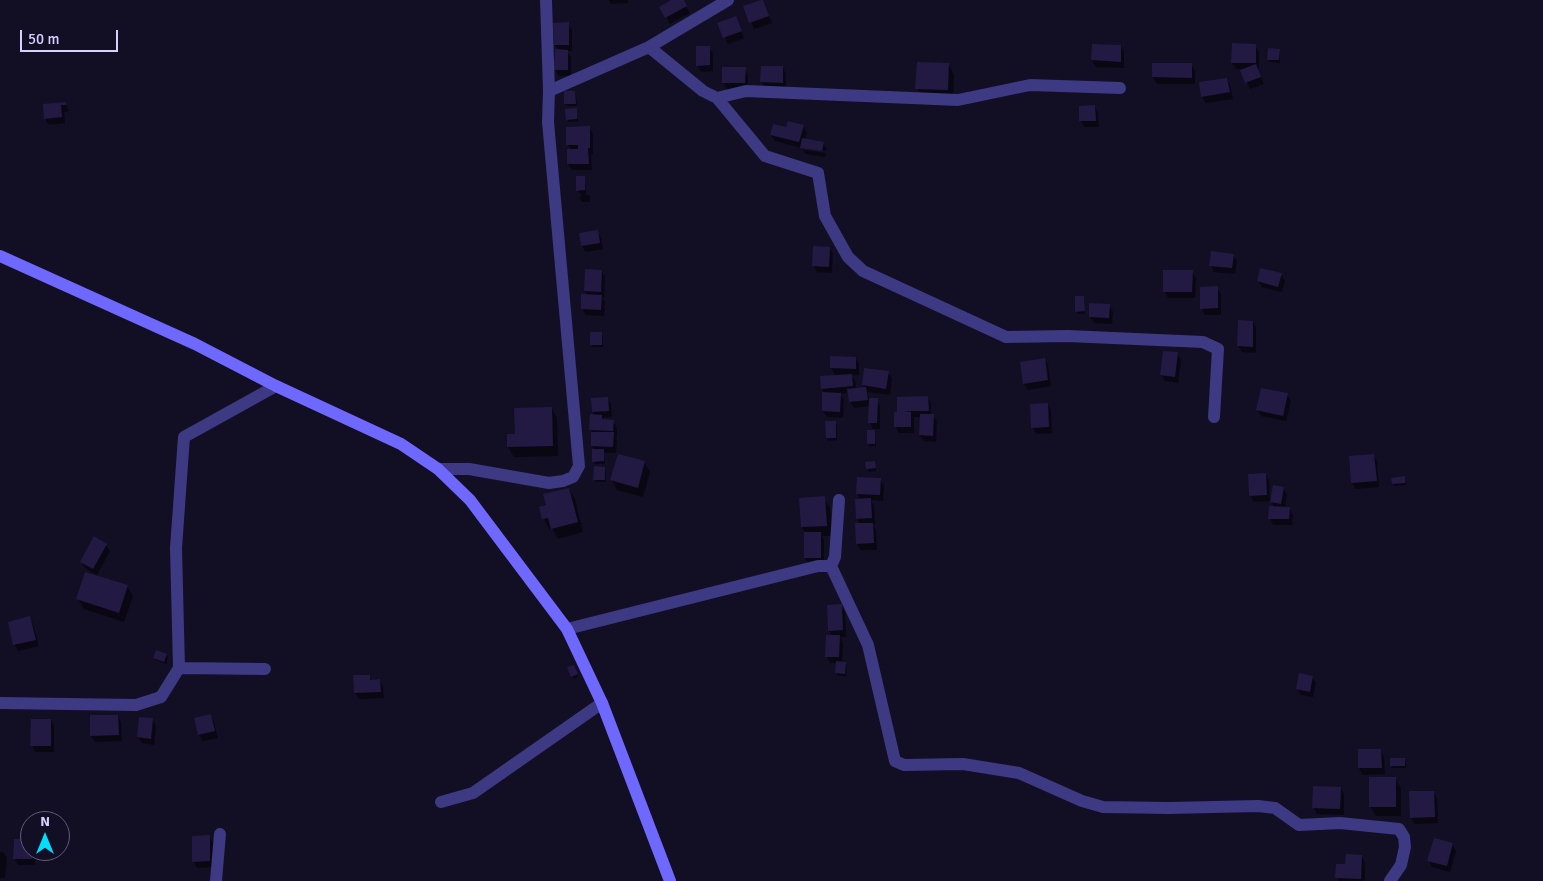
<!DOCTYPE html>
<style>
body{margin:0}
#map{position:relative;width:1543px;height:881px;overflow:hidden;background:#120e23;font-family:Signika,sans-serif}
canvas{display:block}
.north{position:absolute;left:20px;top:811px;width:50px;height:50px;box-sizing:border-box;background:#120e23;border:1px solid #615c7b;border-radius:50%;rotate:0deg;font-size:14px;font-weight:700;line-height:20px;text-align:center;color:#d7d1ff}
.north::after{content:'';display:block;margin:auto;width:18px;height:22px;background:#00defb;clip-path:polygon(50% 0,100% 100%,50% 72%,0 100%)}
.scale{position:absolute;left:20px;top:30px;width:98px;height:22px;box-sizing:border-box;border:2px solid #d7d1ff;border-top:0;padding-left:6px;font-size:15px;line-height:18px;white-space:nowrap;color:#d7d1ff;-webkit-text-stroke:4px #120e23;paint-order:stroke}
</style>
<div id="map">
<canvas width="1543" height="881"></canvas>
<div class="north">N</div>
<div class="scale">50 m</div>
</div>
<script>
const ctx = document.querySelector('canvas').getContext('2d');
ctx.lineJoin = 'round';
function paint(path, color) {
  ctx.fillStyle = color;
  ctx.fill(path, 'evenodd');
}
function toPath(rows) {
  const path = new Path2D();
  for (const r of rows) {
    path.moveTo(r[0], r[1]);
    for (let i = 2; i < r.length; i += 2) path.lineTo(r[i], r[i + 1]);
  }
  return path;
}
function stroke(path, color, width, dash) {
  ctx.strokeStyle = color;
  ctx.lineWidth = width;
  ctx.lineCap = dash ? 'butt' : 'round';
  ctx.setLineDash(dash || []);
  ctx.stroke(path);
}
paint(toPath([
 [609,0,628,0,628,3,611,4],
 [674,0,682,0,690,13,670,24,661,7],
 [762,1,772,23,754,29,745,7],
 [568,24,572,30,572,51,567,51,571,58,571,76,559,76,555,69,559,51,555,45],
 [719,24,739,24,744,38,728,44],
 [1093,45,1121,46,1124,52,1124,68,1096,67,1092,60],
 [1255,45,1259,52,1259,69,1257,69,1264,84,1250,89,1241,69,1236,69,1232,63],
 [709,48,713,54,713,71,701,72,697,65],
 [1279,50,1280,53,1280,63,1270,62,1268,60],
 [1153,64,1191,64,1195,71,1195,84,1157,84,1153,77],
 [949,65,954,75,953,100,923,98,917,88],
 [783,68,786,74,786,89,765,88,762,82],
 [745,69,748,75,748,89,727,89,723,82],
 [1227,79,1230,85,1233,99,1206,103,1202,97,1200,83],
 [575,92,576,95,577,106,567,106,565,104],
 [65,103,69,111,64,112,65,123,49,125,45,119,44,105],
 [1094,106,1098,113,1099,127,1084,127,1081,121],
 [576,110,578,121,569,122,567,119],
 [803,126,807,133,805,140,823,143,827,149,826,151,804,147,804,150,826,153,825,157,805,154,802,148,775,141,771,135,787,129],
 [589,127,593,134,593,154,591,155,592,170,572,170,568,164,571,150,568,145,567,128],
 [584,177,585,180,586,195,589,195,590,198,590,202,582,202,580,199,581,193,579,193,577,190],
 [597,231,601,238,603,249,586,252,582,246,580,234],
 [830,248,833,254,832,273,817,272,814,266],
 [1233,255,1237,261,1235,274,1214,272,1211,265],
 [602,271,605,277,604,298,602,298,605,302,604,316,586,315,582,308,587,295,585,291],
 [1192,272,1196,278,1195,298,1168,298,1164,291],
 [1281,275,1285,281,1282,292,1262,287,1258,281],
 [1217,288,1221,294,1221,315,1205,315,1202,309],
 [1083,297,1085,300,1085,314,1078,314,1076,311],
 [1109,305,1113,312,1112,324,1094,323,1090,317],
 [1253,322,1256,328,1256,353,1242,352,1238,346],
 [601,333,603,336,603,347,593,347,591,345],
 [1177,354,1181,360,1178,383,1165,381,1162,375],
 [831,358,856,358,859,364,859,375,851,375,855,381,856,389,864,388,863,385,865,369,888,372,892,379,890,395,867,392,869,399,877,400,880,406,880,429,873,429,870,423,870,406,854,408,850,402,849,393,840,394,844,400,843,418,827,417,823,411,825,394,822,389,836,376,831,368],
 [1044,359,1048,365,1051,386,1028,390,1024,384],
 [1287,395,1291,401,1286,421,1261,416,1258,410],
 [927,397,931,403,931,416,933,416,937,422,936,442,924,441,920,435,921,417,914,417,914,433,899,433,895,426,898,413],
 [607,398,611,404,612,417,602,418,604,421,613,421,617,428,617,437,615,437,617,440,616,453,604,453,605,464,595,464,593,461,595,450,592,446,593,433,590,429,595,416,593,412],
 [1048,404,1051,411,1052,433,1036,434,1033,427],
 [552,408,557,418,558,456,514,457,508,447,508,435,516,435],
 [835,422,837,425,837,440,828,441,827,438],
 [874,431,875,434,876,446,870,447,868,444],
 [1374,456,1377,462,1379,487,1356,489,1352,483],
 [644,462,650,472,643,497,617,490,612,480],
 [876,465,876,471,869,472,867,469],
 [604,468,606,471,606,482,596,482,595,480],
 [1266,474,1269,481,1270,500,1283,488,1287,495,1285,508,1289,508,1293,515,1292,525,1273,525,1270,518,1275,508,1271,501,1254,502,1250,495],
 [1404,478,1406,485,1395,486,1393,484],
 [880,479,884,486,883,501,871,500,874,506,875,524,873,525,876,530,877,550,861,550,857,544,860,524,857,519,861,500,857,494],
 [569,489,575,499,583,532,558,539,552,528,549,529,544,519,547,506],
 [824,498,830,508,832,536,822,536,824,540,824,564,809,564,805,558,805,532,802,527],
 [106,545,110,551,97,575,85,568,81,562],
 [127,586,133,596,124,622,84,609,78,599],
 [841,606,845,612,846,637,840,637,843,643,842,663,845,663,847,666,846,676,838,676,836,673,837,663,830,663,827,657,832,636,829,631],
 [30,618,33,624,39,646,18,651,15,645,9,623],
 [166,655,168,658,166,664,156,660,154,658],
 [575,669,578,677,574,679,572,676],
 [369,676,372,681,380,681,383,687,384,698,359,699,355,693],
 [1312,677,1316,683,1313,697,1301,695,1297,688],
 [118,716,121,722,122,741,95,742,91,736],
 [211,716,214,722,218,738,203,741,199,735,196,719],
 [152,719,156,726,154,745,142,743,138,737],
 [51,720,54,727,54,752,35,752,32,745],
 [1359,751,1381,751,1384,757,1385,774,1363,775,1359,768],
 [1404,759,1406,762,1406,768,1392,768,1391,765],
 [1395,778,1401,788,1401,816,1376,816,1370,806],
 [1341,788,1344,794,1344,815,1317,814,1314,808],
 [1433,792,1437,798,1438,823,1415,824,1411,818],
 [209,836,213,843,213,867,197,868,194,862],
 [30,840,30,851,36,851,35,865,18,865,14,858],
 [1452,844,1456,851,1450,872,1432,867,1429,861],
 [0,852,3,852,7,858,5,878,0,878],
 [1362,856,1365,863,1365,881,1339,881,1337,878,1347,865]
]), '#0007');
paint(toPath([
 [671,0,684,0,687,6,665,18,659,7],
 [761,0,763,0,769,16,749,23,743,6],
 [736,16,742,31,723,38,717,23],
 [569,22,569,45,554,45,553,23],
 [1232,43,1256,44,1256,63,1231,63],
 [1092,44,1121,45,1121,62,1091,60],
 [696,46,710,46,710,65,696,66],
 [1268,48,1280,49,1279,60,1267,60],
 [555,49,568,50,568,70,554,70],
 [917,62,949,63,948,90,915,89],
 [1152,63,1192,63,1192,78,1152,77],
 [1256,64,1261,77,1245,83,1240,70],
 [761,66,783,66,783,83,760,82],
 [722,67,746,67,745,83,722,83],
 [1227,78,1230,92,1201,97,1199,82],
 [564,91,575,91,576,104,564,104],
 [66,102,66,105,61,105,62,117,44,119,43,104],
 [1095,105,1096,121,1079,121,1079,106],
 [577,108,577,119,566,120,565,109],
 [788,121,804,125,799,142,770,135,773,124,786,127],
 [590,126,590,148,588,148,589,164,567,164,567,149,578,149,578,145,566,145,566,127],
 [802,138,824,142,822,151,800,148],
 [576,176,585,176,585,190,576,191],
 [598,230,600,243,581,246,579,233],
 [813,246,830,247,829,267,812,266],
 [1211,251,1234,254,1232,268,1209,266],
 [1260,268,1282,273,1278,287,1257,281],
 [585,269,602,270,601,292,584,291],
 [1163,270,1193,270,1192,292,1163,292],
 [1218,286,1218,308,1200,309,1200,287],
 [581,294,602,295,601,310,581,309],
 [1075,296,1084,296,1085,311,1075,312],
 [1089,303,1110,304,1109,318,1089,317],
 [1238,320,1253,321,1253,347,1237,346],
 [590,332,602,332,602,345,590,345],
 [1163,351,1178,352,1175,377,1160,375],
 [830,356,856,357,856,369,830,368],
 [1045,358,1048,380,1023,384,1020,362],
 [864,368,889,371,886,389,862,385],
 [852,374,853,386,821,389,820,376],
 [866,387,868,400,849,402,847,389],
 [1261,388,1288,393,1283,416,1256,410],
 [822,392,841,393,840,412,822,411],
 [928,396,929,411,904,411,911,412,911,427,894,427,894,412,897,412,897,397],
 [608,397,609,411,592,412,591,398],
 [869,398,878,398,877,423,868,423],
 [1048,403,1049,427,1031,428,1030,404],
 [552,407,553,446,507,447,507,434,515,434,514,408],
 [590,414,602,415,602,419,614,420,613,431,589,430],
 [920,414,934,414,933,436,919,435],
 [825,421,836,421,836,438,826,438],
 [867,430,875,430,875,444,867,444],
 [591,432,614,432,613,447,591,446],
 [592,449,604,449,604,461,592,462],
 [618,454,645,461,638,488,610,480],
 [1374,454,1377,481,1351,483,1349,456],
 [875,461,876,468,866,469,865,462],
 [594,466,605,467,605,480,593,480],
 [1266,473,1267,495,1249,496,1248,474],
 [1405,476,1405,483,1392,484,1391,478],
 [857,477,881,478,880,495,856,494],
 [1273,485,1284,487,1281,504,1270,502],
 [569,488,578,522,551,529,548,518,542,519,539,507,546,505,543,494],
 [825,496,827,526,801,527,799,498],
 [871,498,872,518,856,519,855,499],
 [1269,506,1290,507,1289,519,1268,519],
 [855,523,873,523,874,543,856,544],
 [804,532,821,532,821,558,804,558],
 [94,536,107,544,93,569,80,562],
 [85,572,128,585,119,613,76,599],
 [842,604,843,630,828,631,827,605],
 [30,616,36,640,13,645,8,622],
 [826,635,840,635,839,657,825,657],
 [156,650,167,654,164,662,153,658],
 [836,661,846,662,845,674,835,673],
 [574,665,578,674,571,677,567,667],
 [1299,673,1313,676,1310,692,1296,689],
 [353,675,370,675,370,680,380,679,381,692,354,693],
 [211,714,215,731,198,735,194,718],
 [90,715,118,715,119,735,90,736],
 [139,717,153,718,151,739,137,737],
 [31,719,51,719,51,746,30,746],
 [1358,749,1381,749,1382,768,1358,768],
 [1390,758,1405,758,1405,766,1390,766],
 [1369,777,1396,777,1396,807,1369,807],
 [1313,786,1341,787,1340,809,1312,808],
 [1409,791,1434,791,1435,817,1410,818],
 [210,835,210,861,192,862,192,836],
 [1434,838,1453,843,1447,866,1427,861],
 [14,839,30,839,30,851,32,851,32,859,13,859],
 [1346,854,1362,855,1361,879,1335,878,1336,864,1345,864]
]), '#231a44');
stroke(toPath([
 [649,47,703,91,717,98,765,156,818,173,825,216,848,257,863,271,1006,337,1068,336,1203,342,1218,349,1214,417],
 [549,91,649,47,728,0],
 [717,98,746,91,958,100,1030,85,1120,88],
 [831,566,868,645,895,761,904,765,963,764,1019,773,1082,801,1103,807,1169,808,1258,806,1275,808,1299,825,1340,823,1399,829,1404,837,1405,847,1401,865,1390,881],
 [831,566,835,557,839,500],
 [567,629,818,566,831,566],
 [179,668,265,669],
 [0,703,136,705,161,697,179,668,176,548,184,437,276,386],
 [441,802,473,793,602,703],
 [216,881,220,834]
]), '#3d3982', 12);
stroke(toPath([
 [438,469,469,469,549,483,563,481,573,477,579,466,548,122,549,91,546,0]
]), '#3d3982', 12);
stroke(toPath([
 [0,256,195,344,276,386,401,444,438,469,470,500,567,629,602,703,670,881]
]), '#6e68ff', 12);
</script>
